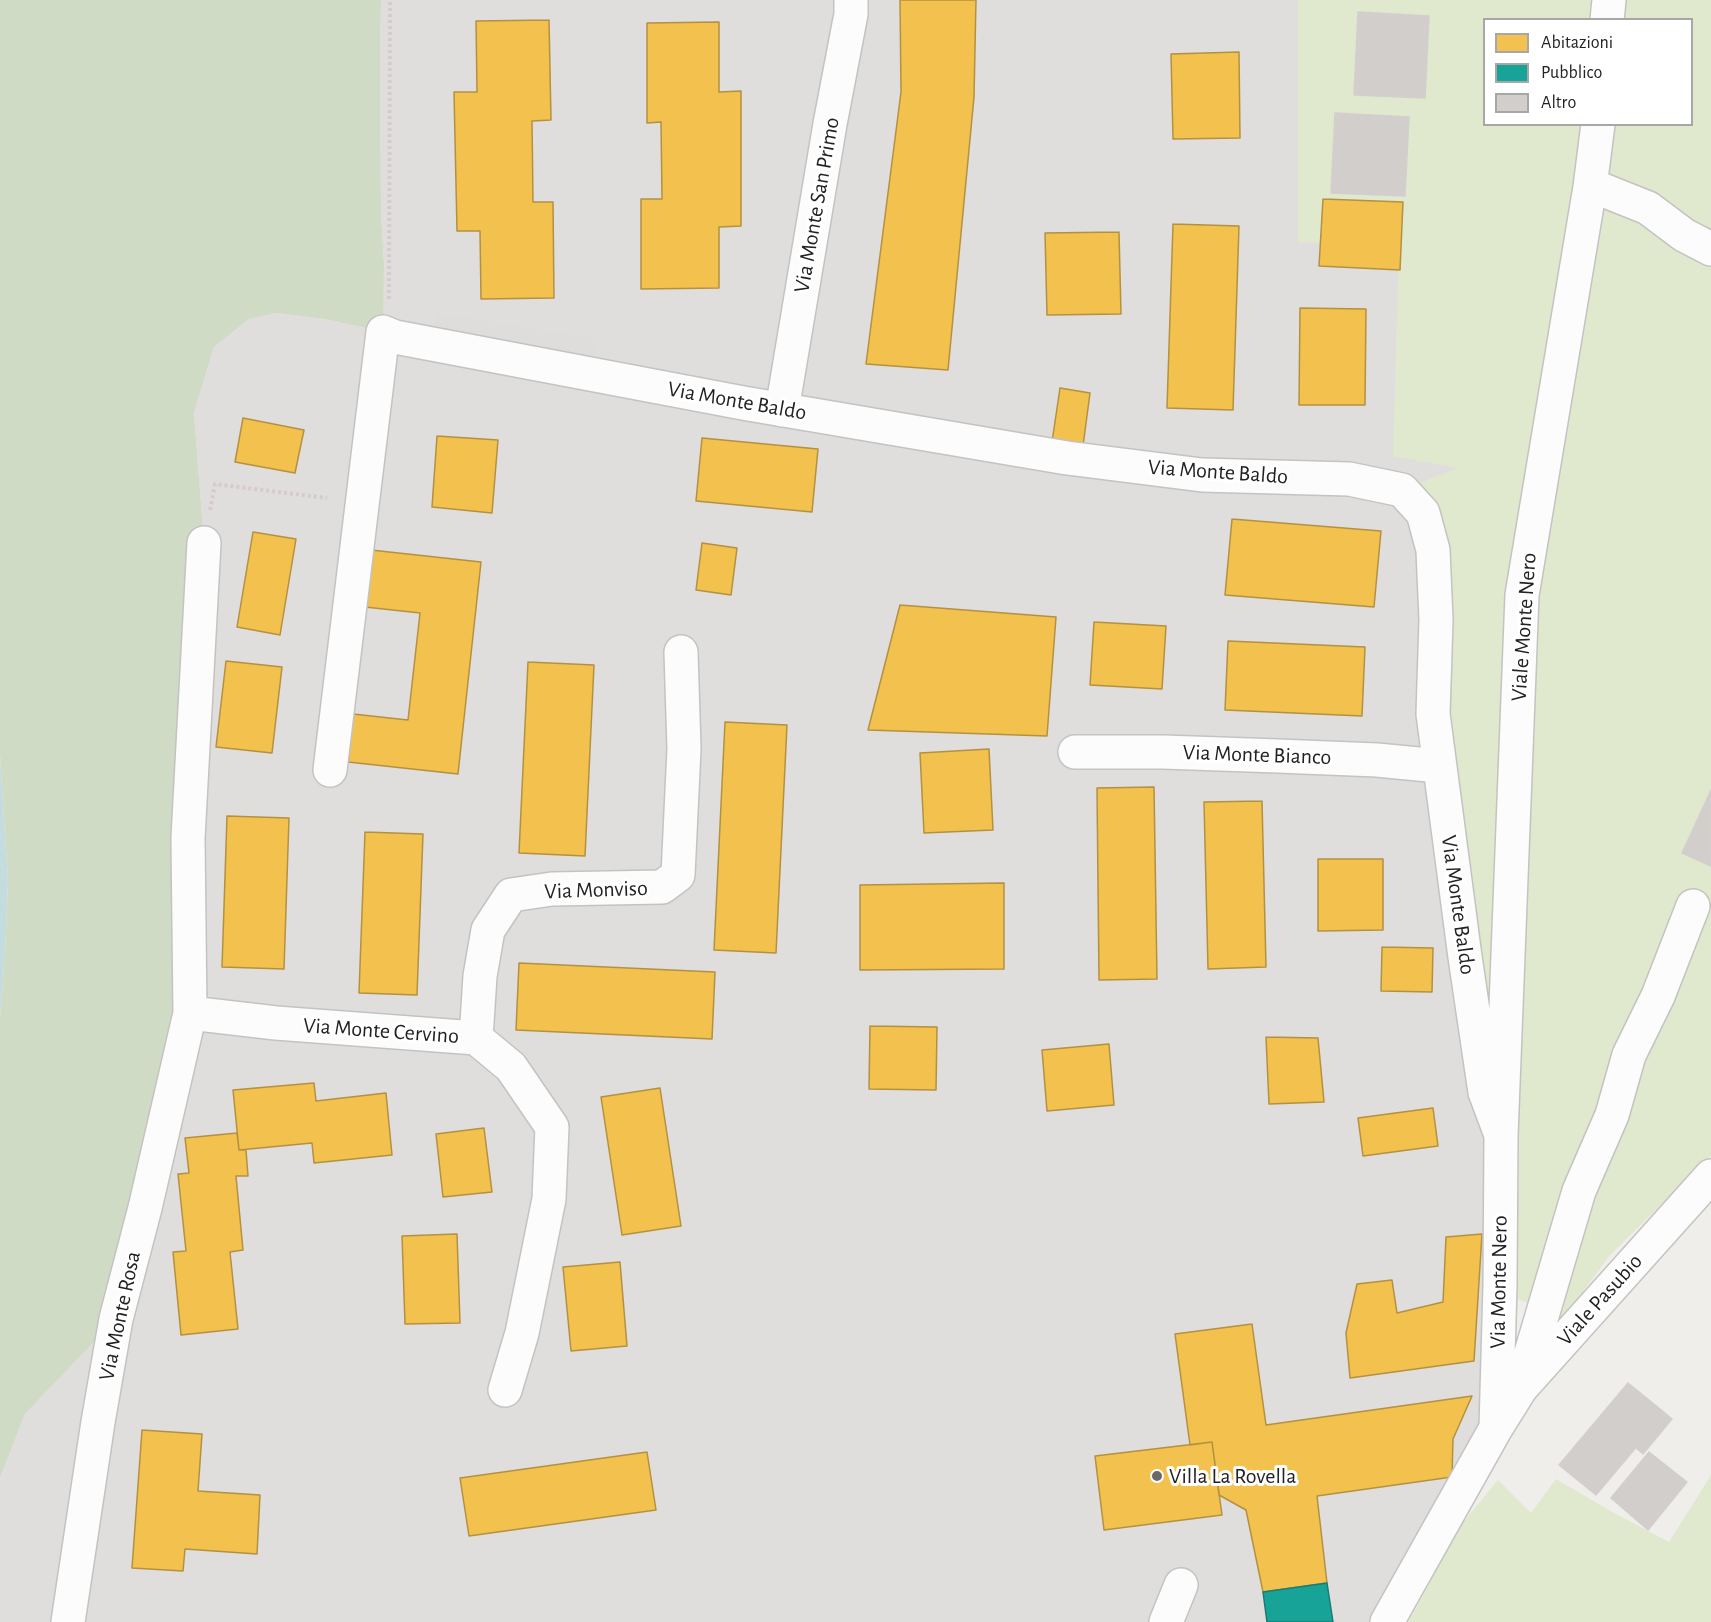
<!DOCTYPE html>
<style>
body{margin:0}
#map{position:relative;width:1711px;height:1622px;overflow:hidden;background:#f0eeeb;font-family:"Alegreya Sans",sans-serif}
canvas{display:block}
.legend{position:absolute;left:1483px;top:18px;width:210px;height:108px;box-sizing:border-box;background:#fff;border:2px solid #a7a7a7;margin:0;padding:8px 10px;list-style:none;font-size:18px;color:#222}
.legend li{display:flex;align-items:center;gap:12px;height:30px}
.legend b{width:30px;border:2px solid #a7a7a7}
</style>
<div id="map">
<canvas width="1711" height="1622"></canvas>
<ul class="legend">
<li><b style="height:16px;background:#f2c14e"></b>Abitazioni</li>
<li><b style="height:16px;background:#17a398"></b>Pubblico</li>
<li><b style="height:16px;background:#d1cecc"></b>Altro</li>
</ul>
</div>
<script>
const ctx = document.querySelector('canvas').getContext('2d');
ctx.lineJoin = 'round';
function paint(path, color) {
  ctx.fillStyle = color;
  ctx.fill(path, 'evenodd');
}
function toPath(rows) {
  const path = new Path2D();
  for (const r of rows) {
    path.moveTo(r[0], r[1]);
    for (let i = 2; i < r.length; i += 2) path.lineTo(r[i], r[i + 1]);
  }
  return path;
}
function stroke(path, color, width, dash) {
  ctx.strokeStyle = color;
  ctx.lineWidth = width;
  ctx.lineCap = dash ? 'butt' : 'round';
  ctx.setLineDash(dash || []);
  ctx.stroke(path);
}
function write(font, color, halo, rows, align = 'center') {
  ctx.font = font + ' "Alegreya Sans",sans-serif';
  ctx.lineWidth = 6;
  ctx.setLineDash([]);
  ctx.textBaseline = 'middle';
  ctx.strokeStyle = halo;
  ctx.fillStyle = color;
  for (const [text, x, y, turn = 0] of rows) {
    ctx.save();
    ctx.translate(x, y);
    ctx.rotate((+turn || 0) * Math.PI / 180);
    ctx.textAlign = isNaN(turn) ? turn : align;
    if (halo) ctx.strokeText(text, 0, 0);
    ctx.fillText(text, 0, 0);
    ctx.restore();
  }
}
paint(toPath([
 [381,0,1298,0,1298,242,1399,243,1459,468,1403,490,1423,513,1485,1092,1496,1428,1387,1622,0,1622,0,1478,25,1414,116,1319,204,543,194,413,214,347,249,319,276,313,325,319,382,332,384,264,381,214,380,63]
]), '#dfdedc');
paint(toPath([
 [1298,0,1609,0,1607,19,1484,20,1484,124,1598,125,1522,595,1501,1135,1436,620,1402,490,1458,468,1393,456,1399,243,1298,242],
 [1622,0,1711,0,1711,1156,1611,1254,1563,1318,1513,1297,1509,1211,1533,604,1611,125,1692,124,1692,20,1620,19],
 [1711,1475,1711,1622,1408,1622,1423,1596,1455,1532,1498,1480,1531,1513,1556,1479,1614,1513,1669,1542]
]), '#e0e8ce');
paint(toPath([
 [0,0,381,0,380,63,381,214,384,264,383,332,325,319,276,313,249,319,214,347,194,413,204,543,190,1013,116,1319,25,1414,0,1478,0,1018,5,953,8,881,0,755]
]), '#cfdbc4');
paint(toPath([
 [436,313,597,339,593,361,432,335]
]), '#dedddc');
paint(toPath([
 [0,755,8,881,5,953,0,1018]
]), '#c3dcde');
const homes = toPath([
 [900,0,976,0,974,97,948,370,866,364,901,92,900,0],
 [549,20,551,120,532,121,533,202,553,202,554,298,481,299,480,231,457,231,454,92,477,92,476,21,549,20],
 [719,22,719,92,741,91,741,226,719,227,719,288,641,289,641,199,662,199,661,122,647,123,647,23,719,22],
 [1239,52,1240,138,1173,139,1171,54,1239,52],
 [1323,199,1403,202,1400,270,1319,266,1323,199],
 [1173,224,1239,226,1233,410,1167,408,1173,224],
 [1119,232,1121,314,1047,315,1045,233,1119,232],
 [1300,308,1366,309,1365,405,1299,405,1300,308],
 [1060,388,1090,393,1083,446,1052,442,1060,388],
 [243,418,304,430,295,473,235,462,243,418],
 [437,436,498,440,492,513,432,507,437,436],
 [702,438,818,449,812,512,696,501,702,438],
 [1232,519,1381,531,1374,607,1225,595,1232,519],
 [253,532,296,539,280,635,237,627,253,532],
 [702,543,737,548,731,595,696,590,702,543],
 [371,550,481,562,458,774,348,762,353,714,408,720,420,613,365,607,371,550],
 [900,605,1056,617,1047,736,868,730,900,605],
 [1094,622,1166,626,1162,689,1090,685,1094,622],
 [1228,641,1365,647,1362,716,1225,710,1228,641],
 [226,661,282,667,272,753,216,747,226,661],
 [528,662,594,665,585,856,519,853,528,662],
 [725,722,787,725,776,953,714,950,725,722],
 [989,749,993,830,924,833,920,753,989,749],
 [1154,787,1157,979,1099,980,1097,788,1154,787],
 [1262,801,1266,967,1208,969,1204,802,1262,801],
 [227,816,289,818,284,969,222,967,227,816],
 [365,832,423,834,417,995,359,993,365,832],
 [1318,859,1383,859,1383,930,1318,931,1318,859],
 [1004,883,1004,969,860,970,860,885,1004,883],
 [1382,947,1433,948,1432,992,1381,991,1382,947],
 [519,963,715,972,712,1039,516,1030,519,963],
 [870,1026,937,1027,936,1090,869,1089,870,1026],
 [1266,1037,1318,1038,1324,1102,1269,1104,1266,1037],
 [1109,1044,1114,1105,1047,1111,1042,1050,1109,1044],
 [314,1083,316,1101,386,1093,392,1155,314,1163,312,1143,239,1150,233,1090,314,1083],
 [660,1088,681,1226,622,1235,601,1097,660,1088],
 [1433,1108,1438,1146,1363,1156,1358,1118,1433,1108],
 [484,1128,492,1192,443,1197,436,1134,484,1128],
 [237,1133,239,1150,246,1150,248,1176,236,1176,243,1250,230,1252,238,1329,181,1335,173,1252,186,1251,178,1174,189,1173,185,1138,237,1133],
 [457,1234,460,1323,405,1324,402,1236,457,1234],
 [1482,1234,1474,1361,1350,1378,1346,1333,1357,1284,1392,1280,1397,1313,1443,1302,1446,1237,1482,1234],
 [620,1262,627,1346,571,1351,563,1267,620,1262],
 [1252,1324,1266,1425,1472,1396,1453,1439,1452,1477,1317,1496,1327,1583,1263,1592,1246,1510,1219,1495,1212,1442,1190,1445,1175,1334,1252,1324],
 [142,1430,202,1434,198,1491,260,1495,257,1554,185,1549,183,1571,132,1568,142,1430],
 [1212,1442,1222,1515,1104,1530,1095,1456,1212,1442],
 [647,1452,656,1510,469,1536,460,1478,647,1452]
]);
paint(homes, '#f2c14e');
stroke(homes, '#b49141', 1.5);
const public = toPath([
 [1327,1583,1333,1622,1267,1622,1263,1592,1327,1583]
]);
paint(public, '#17a398');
stroke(public, '#1a7c75', 1.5);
const building = toPath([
 [1358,12,1429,16,1425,98,1354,95,1358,12],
 [1335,113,1409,117,1405,196,1331,193,1335,113],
 [1711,790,1711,866,1682,853,1711,790],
 [1628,1383,1665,1413,1596,1495,1559,1465,1628,1383],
 [1665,1413,1672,1419,1643,1454,1636,1448,1665,1413],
 [1649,1452,1687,1482,1648,1530,1611,1498,1649,1452]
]);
paint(building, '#d1cecc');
stroke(building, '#d3cfcd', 1.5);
const minor = toPath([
 [1607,20,1609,0],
 [1590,187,1603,190,1648,208,1684,235,1711,249],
 [782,410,830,124,851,14,851,0],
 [1075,752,1163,752,1278,756,1377,760,1439,766],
 [330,770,383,332,395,337,743,403,1067,458,1202,475,1349,479,1402,490,1423,513,1433,550,1436,620,1433,714,1465,957,1485,1092,1501,1135],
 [190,1013,276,1023,476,1038,511,1067,552,1127,549,1199,522,1333,505,1390],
 [476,1038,480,976,488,930,511,895,552,889,662,887,678,875,684,749,681,652],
 [1523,1380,1579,1191,1612,1115,1629,1055,1658,996,1693,906],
 [1496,1428,1500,1285,1501,1135,1522,595,1590,187,1598,124],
 [68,1622,98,1422,116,1319,145,1208,190,1013,188,838,204,543],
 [1166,1622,1181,1585],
 [1387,1622,1496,1428,1521,1388,1711,1176]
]);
stroke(minor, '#c3c3c1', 36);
stroke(toPath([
 [389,299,390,0],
 [210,510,215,484,327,498]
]), '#d6cbca', 4, [3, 3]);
stroke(minor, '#fdfcfc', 33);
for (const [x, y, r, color] of [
 [1157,1476,6,"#6a6968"]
]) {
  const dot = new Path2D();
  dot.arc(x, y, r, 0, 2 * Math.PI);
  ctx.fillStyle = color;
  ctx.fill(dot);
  stroke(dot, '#fff', 2);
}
write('22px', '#222', '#fff', [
 ["Via Monte San Primo",817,205,-80],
 ["Via Monte Baldo",737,401,10],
 ["Via Monte Baldo",1218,472,4],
 ["Viale Monte Nero",1524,627,-86],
 ["Via Monte Bianco",1257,755,2],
 ["Via Monviso",596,890,-2],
 ["Via Monte Baldo",1458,905,82],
 ["Via Monte Cervino",381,1031,4],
 ["Via Monte Nero",1499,1282,-89],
 ["Viale Pasubio",1600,1300,-48],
 ["Via Monte Rosa",120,1316,-78]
]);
write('22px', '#222', '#fff', [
 ["Villa La Rovella",1169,1476]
], 'left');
</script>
